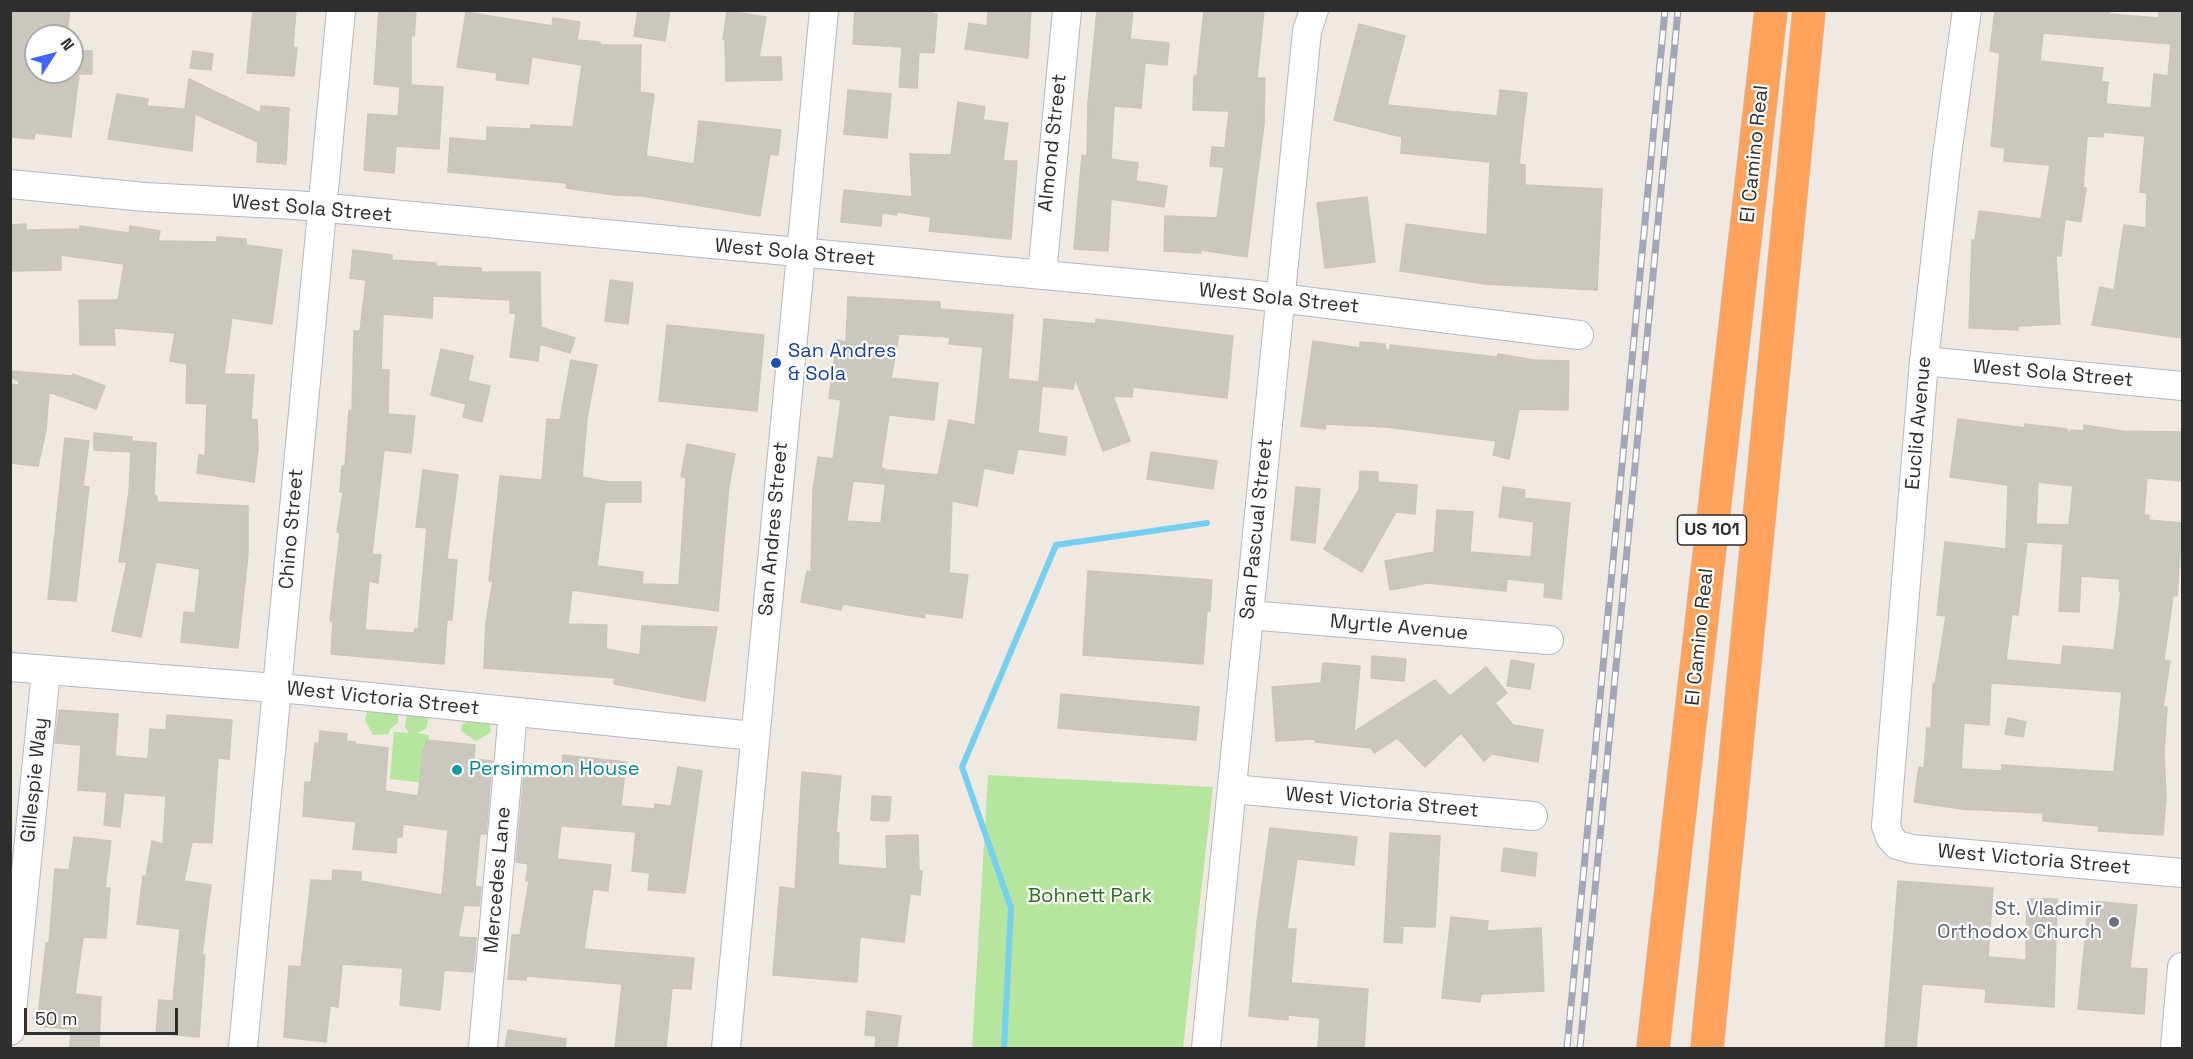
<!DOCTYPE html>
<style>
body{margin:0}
#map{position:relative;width:2193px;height:1059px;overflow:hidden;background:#efe9e1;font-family:"Space Grotesk",sans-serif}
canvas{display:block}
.frame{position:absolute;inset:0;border:12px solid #2e2e2e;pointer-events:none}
.north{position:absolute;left:24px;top:24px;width:60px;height:60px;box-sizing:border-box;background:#fff;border:2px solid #ababab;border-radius:50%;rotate:54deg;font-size:16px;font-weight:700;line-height:24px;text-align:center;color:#2e2e2e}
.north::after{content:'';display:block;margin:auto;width:21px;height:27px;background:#4264fb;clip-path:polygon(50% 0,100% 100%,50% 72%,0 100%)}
.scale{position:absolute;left:24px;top:1008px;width:154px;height:27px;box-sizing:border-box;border:3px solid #2e2e2e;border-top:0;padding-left:8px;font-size:18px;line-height:21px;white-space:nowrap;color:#2e2e2e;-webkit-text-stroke:4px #fff;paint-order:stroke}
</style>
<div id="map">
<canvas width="2193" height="1059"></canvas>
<div class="frame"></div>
<div class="north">N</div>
<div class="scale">50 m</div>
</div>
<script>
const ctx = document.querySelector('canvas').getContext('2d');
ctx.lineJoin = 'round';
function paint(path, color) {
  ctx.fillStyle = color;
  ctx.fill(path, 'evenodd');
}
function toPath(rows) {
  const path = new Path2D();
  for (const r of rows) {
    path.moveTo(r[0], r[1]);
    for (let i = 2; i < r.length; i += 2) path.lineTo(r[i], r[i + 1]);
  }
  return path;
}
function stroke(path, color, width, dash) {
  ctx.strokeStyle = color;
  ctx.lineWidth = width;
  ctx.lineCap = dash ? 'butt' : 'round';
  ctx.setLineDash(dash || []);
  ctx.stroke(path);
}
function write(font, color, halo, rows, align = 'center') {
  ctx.font = font + ' "Space Grotesk",sans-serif';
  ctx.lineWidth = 4.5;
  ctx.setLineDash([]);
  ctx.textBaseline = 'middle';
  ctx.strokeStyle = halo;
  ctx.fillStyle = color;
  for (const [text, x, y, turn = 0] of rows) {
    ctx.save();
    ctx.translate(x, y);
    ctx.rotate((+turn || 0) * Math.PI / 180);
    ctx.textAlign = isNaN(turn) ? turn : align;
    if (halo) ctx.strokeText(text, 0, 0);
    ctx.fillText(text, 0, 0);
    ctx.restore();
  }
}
paint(toPath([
 [367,711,398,713,398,723,390,729,389,734,373,735,365,720],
 [407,714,429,717,426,729,417,733,429,735,425,783,390,779,394,732,409,733,405,727],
 [478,715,490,724,491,732,476,741,461,731,462,725],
 [988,775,1213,787,1183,1048,972,1048]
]), '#b6e59e');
stroke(toPath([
 [1004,1048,1011,908,962,767,1056,545,1207,523]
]), '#75cff0', 6);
const building = toPath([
 [10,10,70,10,67,33,36,29,36,72,72,72,72,51,92,51,92,74,79,74,71,137,35,133,34,139,10,137,10,10],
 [253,10,296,10,293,47,297,48,294,76,247,73,253,10],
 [379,10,416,13,414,36,411,35,411,85,443,87,439,149,396,146,394,173,364,170,368,114,398,116,400,87,374,84,379,10],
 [638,10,670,10,665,41,634,36,638,10],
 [855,10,932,10,932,14,937,14,934,53,919,52,917,88,899,87,902,47,853,44,855,10],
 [988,10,1031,10,1028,58,965,49,969,23,987,26,988,10],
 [1097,10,1133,10,1130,39,1169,43,1167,65,1145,63,1141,108,1114,106,1111,159,1138,163,1136,181,1167,186,1164,207,1111,199,1108,251,1074,249,1082,155,1087,156,1088,103,1097,10],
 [1204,10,1264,10,1257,78,1265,78,1264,124,1247,257,1201,250,1201,253,1164,251,1165,216,1217,218,1224,167,1210,166,1212,147,1225,148,1229,111,1193,110,1194,76,1197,76,1204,10],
 [1995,10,2109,10,2109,14,2159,18,2159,10,2182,10,2182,338,2092,325,2100,287,2114,290,2124,225,2146,228,2147,193,2140,192,2145,136,2103,132,2103,137,2087,136,2083,188,2086,188,2081,222,2065,219,2061,256,2056,256,2060,324,2018,326,2018,330,1969,328,1972,240,1975,240,1979,211,2041,219,2050,165,2004,161,2005,148,1991,146,2000,53,1990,51,1995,10],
 [2043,33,2171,44,2168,76,2154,74,2151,108,2106,104,2108,82,2101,82,2103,68,2040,61,2043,33],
 [727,11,766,17,759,57,781,57,782,80,726,81,725,40,723,39,727,11],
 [466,12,552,26,553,18,580,22,577,40,600,42,600,45,641,45,640,92,654,94,646,156,694,164,699,121,781,130,778,155,770,154,760,216,643,196,614,195,566,188,567,183,448,172,450,138,487,141,487,127,531,129,531,125,573,127,582,65,532,57,528,84,496,80,497,73,457,67,466,12],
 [1359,24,1405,36,1387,105,1497,116,1500,90,1527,93,1519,164,1525,165,1525,185,1602,189,1597,290,1485,284,1400,271,1406,224,1487,235,1490,162,1401,153,1402,137,1334,120,1359,24],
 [193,51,213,54,211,70,190,68,193,51],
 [189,79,260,113,261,106,289,108,286,164,257,162,258,142,195,114,192,151,108,139,117,94,148,99,147,106,185,109,189,79],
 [848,90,891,94,887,138,844,134,848,90],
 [958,102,985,107,983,120,1008,123,1003,161,1017,161,1011,239,929,231,931,217,897,212,897,215,882,213,881,226,841,222,844,190,912,197,910,154,951,155,958,102],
 [1367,197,1375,262,1325,268,1317,203,1367,197],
 [26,224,26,230,80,229,80,226,129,233,130,226,160,231,158,241,217,242,217,237,246,239,246,245,282,250,272,324,232,318,224,374,254,375,251,419,257,420,258,449,254,482,197,473,199,455,205,456,207,404,186,403,187,364,170,361,175,333,114,328,115,345,80,345,79,300,118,300,124,264,61,255,61,270,10,271,10,225,26,224],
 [353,250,392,255,392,260,436,263,436,266,481,268,481,272,540,272,541,327,575,338,570,353,540,344,538,361,510,357,516,313,510,313,510,300,433,296,432,318,383,314,381,370,389,370,388,414,415,416,411,453,384,450,372,554,381,555,378,583,369,581,365,630,414,633,415,629,418,629,427,528,416,527,423,470,458,475,447,559,457,560,452,620,447,620,444,664,331,654,333,621,330,621,340,533,337,532,343,492,340,492,342,466,345,466,349,410,352,411,354,331,360,331,366,280,350,278,353,250],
 [610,280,633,283,628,324,605,321,610,280],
 [848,297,940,302,940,309,1013,315,1008,379,1039,382,1044,319,1096,324,1096,319,1233,336,1227,398,1133,387,1132,397,1113,396,1130,441,1103,451,1075,378,1073,389,1042,386,1038,433,1067,437,1065,455,1018,449,1013,474,984,468,977,506,952,501,949,573,968,575,962,618,925,613,925,618,843,604,841,610,801,602,807,571,811,572,813,490,818,457,833,459,841,400,829,398,837,340,846,342,848,297],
 [899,334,950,337,949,344,983,347,975,425,949,420,938,475,887,470,881,523,847,521,853,481,885,484,885,469,881,468,889,415,934,420,938,383,891,378,899,334],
 [667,325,764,335,757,411,659,401,667,325],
 [1313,341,1360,348,1360,342,1385,344,1386,350,1390,350,1390,345,1497,357,1498,354,1534,360,1569,361,1568,410,1519,409,1509,459,1493,455,1496,441,1386,427,1326,424,1325,429,1301,426,1313,341],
 [441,349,473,356,468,381,490,386,482,422,463,417,466,404,431,395,441,349],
 [571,360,597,365,587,418,582,477,609,482,641,482,641,502,605,502,597,566,643,572,642,584,679,585,686,478,681,477,687,444,735,454,729,485,718,611,572,590,568,624,607,625,606,649,640,655,642,626,717,627,705,701,614,684,615,678,484,668,486,622,493,581,489,581,500,476,542,480,547,419,560,420,571,360],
 [10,371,72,376,73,374,105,386,96,409,49,392,46,430,38,466,10,463,10,384,19,385,19,381,10,377,10,371],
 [1958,419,2025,428,2025,424,2067,429,2069,436,2071,430,2084,431,2084,425,2122,431,2182,432,2182,481,2147,478,2144,515,2149,515,2149,520,2182,523,2177,596,2173,596,2164,660,2170,661,2163,707,2167,707,2164,753,2166,798,2163,835,2098,831,2099,826,2043,821,2043,813,1962,809,1914,802,1919,767,1924,768,1927,728,1931,728,1933,684,1935,684,1946,616,1937,615,1945,542,2006,549,2008,485,1950,477,1958,419],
 [2038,482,2073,486,2069,525,2036,524,2038,482],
 [2027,542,2063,544,2059,611,2079,612,2081,576,2120,579,2119,591,2121,591,2114,650,2063,646,2061,665,2006,660,2012,614,2018,615,2027,542],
 [1991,683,2122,692,2114,772,2002,765,2002,771,1961,769,1964,723,1989,725,1991,683],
 [94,433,132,437,132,441,156,443,154,495,157,496,157,502,248,506,248,554,238,648,181,642,184,612,195,613,200,569,156,562,141,637,112,631,127,562,119,562,129,492,131,452,94,450,94,433],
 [65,438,89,441,83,486,89,487,76,601,48,599,65,438],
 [1151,452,1217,461,1213,489,1147,479,1151,452],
 [1360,471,1378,472,1378,482,1417,485,1415,514,1396,512,1362,572,1324,549,1359,490,1360,471],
 [1296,487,1320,489,1315,543,1291,540,1296,487],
 [1503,487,1525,490,1524,498,1570,503,1561,599,1544,597,1545,583,1507,579,1506,591,1428,583,1390,590,1385,561,1434,552,1437,510,1473,512,1470,552,1531,557,1534,522,1499,517,1503,487],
 [1088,571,1212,580,1210,611,1207,611,1203,664,1083,655,1088,571],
 [1372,656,1406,659,1404,681,1371,678,1372,656],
 [1511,660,1534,664,1530,689,1507,686,1511,660],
 [1323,663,1360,666,1354,732,1435,680,1450,696,1486,667,1507,693,1495,703,1513,725,1543,730,1538,762,1492,754,1484,761,1461,733,1425,767,1397,738,1374,753,1371,748,1315,742,1316,739,1276,741,1272,687,1321,683,1323,663],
 [1061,694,1199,707,1196,740,1058,728,1061,694],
 [59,710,118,714,115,756,148,759,150,729,166,730,167,715,232,720,229,759,218,758,212,843,192,842,184,881,211,885,202,955,205,955,199,1037,156,1033,159,1000,173,1001,180,929,137,924,143,876,146,876,152,841,163,844,166,796,124,793,120,827,104,825,107,792,78,790,81,745,55,743,59,710],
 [2008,718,2026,722,2023,737,2005,734,2008,718],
 [320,731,347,734,346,741,355,742,355,744,388,748,385,791,418,796,423,750,425,750,426,740,475,745,474,759,492,761,486,834,480,834,475,886,481,887,479,906,464,905,458,937,476,938,473,972,444,970,440,1010,400,1005,403,968,342,964,338,1007,330,1006,326,1042,284,1037,289,966,301,967,311,880,332,881,333,870,361,872,361,881,442,895,448,830,403,824,402,837,397,837,396,853,353,849,356,822,303,816,305,782,311,782,315,743,319,744,320,731],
 [563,755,626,762,621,806,655,809,655,804,671,806,678,767,702,771,685,893,648,890,650,873,632,871,636,832,561,826,557,859,611,865,608,891,593,889,584,949,694,958,691,989,672,988,666,1048,615,1048,622,984,526,976,526,980,508,979,512,935,520,935,529,881,526,881,528,864,516,862,525,763,562,767,563,755],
 [802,772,841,776,836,833,839,833,838,865,887,869,886,836,918,835,919,871,922,871,920,895,910,894,904,942,860,937,857,982,773,975,780,887,795,889,802,772],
 [872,796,891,797,889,821,871,820,872,796],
 [1270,828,1357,837,1354,865,1297,859,1287,929,1296,929,1291,983,1368,989,1364,1048,1318,1048,1320,1018,1288,1015,1288,1020,1249,1016,1257,922,1270,828],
 [1390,833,1440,836,1435,927,1403,926,1402,943,1384,942,1390,833],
 [74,837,111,841,105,888,110,888,106,938,83,937,75,994,101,997,99,1048,70,1048,71,1029,37,1026,46,943,49,944,55,869,69,870,74,837],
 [1504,848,1537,853,1535,876,1501,871,1504,848],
 [1898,881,1993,888,1988,957,2026,960,2027,899,2057,899,2054,1007,1985,1002,1986,989,1922,984,1916,1048,1885,1048,1898,881],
 [2089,901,2137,905,2130,968,2147,969,2144,1014,2078,1009,2089,901],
 [1451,917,1488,921,1487,931,1541,928,1544,991,1481,994,1480,1002,1442,998,1451,917],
 [867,1011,901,1016,897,1048,875,1048,876,1036,865,1035,867,1011],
 [508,1030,566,1039,565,1048,505,1048,508,1030]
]);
paint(building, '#cbc7bf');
stroke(building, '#cbc5ba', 1.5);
const minor = toPath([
 [1967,10,1947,155,1924,361,1886,826,1890,837,1897,845,1912,849,2182,873],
 [10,184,145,197,295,205,1247,294,1579,335],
 [1042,275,1067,10],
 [1924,361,2182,386],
 [1249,615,1549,640],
 [10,667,301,690,754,736],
 [1232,789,1533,816],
 [10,1031,46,671],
 [243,1048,341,10],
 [483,1048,513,712],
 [726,1048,824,10],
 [1206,1048,1307,31,1314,10],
 [2175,1048,2182,967]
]);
const highway = toPath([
 [1653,1048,1771,10],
 [1707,1048,1809,10]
]);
stroke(minor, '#b4b7c1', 30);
stroke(highway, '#c9c9c9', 34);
stroke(minor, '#fff', 28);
stroke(highway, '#ffa35c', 33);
const rail = toPath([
 [1567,1048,1665,10],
 [1580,1048,1678,10]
]);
stroke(rail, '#a3a6b8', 7);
stroke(rail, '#fff', 4.5, [14]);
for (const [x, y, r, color] of [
 [776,363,6,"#1a4fb4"],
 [457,770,6,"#0f9aa8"],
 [2114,922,6,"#6b7280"]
]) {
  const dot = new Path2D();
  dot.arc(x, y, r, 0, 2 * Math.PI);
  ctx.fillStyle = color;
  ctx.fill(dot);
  stroke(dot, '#fff', 2);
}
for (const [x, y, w] of [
 [1712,530,69]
]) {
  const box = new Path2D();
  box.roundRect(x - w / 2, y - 15, w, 30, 4.5);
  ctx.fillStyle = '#fff';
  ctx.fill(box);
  stroke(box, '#2e2e2e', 1.5);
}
write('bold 18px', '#2e2e2e', null, [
 ["US 101",1712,530]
]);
write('20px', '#2e2e2e', '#fff', [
 ["Almond Street",1053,143,-84],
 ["El Camino Real",1755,154,-84],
 ["West Sola Street",312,209,5],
 ["West Sola Street",795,253,5],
 ["West Sola Street",1279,299,6],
 ["West Sola Street",2053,374,5],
 ["Euclid Avenue",1919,423,-85],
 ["Chino Street",292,529,-85],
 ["San Andres Street",774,529,-85],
 ["San Pascual Street",1257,529,-84],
 ["Myrtle Avenue",1399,628,5],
 ["El Camino Real",1700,637,-84],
 ["West Victoria Street",383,699,6],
 ["Gillespie Way",35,780,-84],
 ["West Victoria Street",1382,803,5],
 ["West Victoria Street",2034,860,5],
 ["Mercedes Lane",498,880,-85]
]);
write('20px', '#164399', '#fff', [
 ["San Andres",788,352],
 ["& Sola",788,375]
], 'left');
write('20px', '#0d838f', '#fff', [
 ["Persimmon House",469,770]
], 'left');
write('20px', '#2c6e1b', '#fff', [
 ["Bohnett Park",1090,897]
]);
write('20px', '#5b616d', '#fff', [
 ["St. Vladimir",2102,910],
 ["Orthodox Church",2102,933]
], 'right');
</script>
